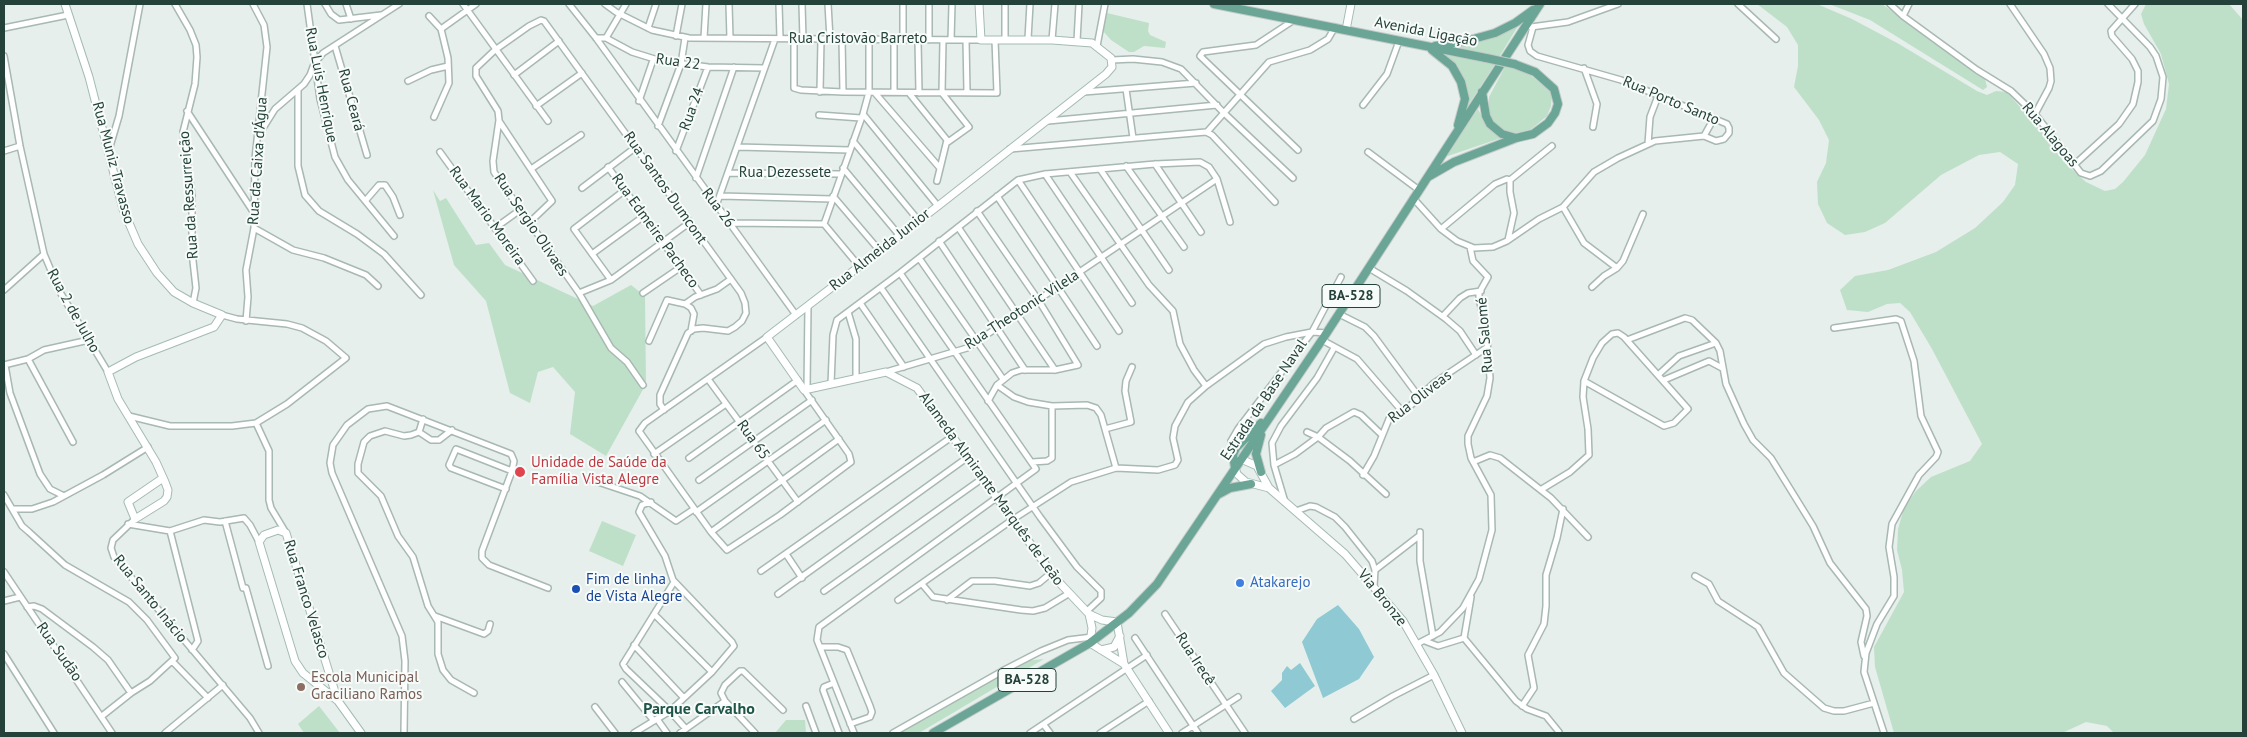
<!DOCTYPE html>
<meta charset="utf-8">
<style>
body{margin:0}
#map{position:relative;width:2247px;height:737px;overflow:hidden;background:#e6efeb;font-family:"PT Sans",sans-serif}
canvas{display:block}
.frame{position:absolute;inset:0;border:5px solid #24423a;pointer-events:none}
</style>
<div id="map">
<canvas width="2247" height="737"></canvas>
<div class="frame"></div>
</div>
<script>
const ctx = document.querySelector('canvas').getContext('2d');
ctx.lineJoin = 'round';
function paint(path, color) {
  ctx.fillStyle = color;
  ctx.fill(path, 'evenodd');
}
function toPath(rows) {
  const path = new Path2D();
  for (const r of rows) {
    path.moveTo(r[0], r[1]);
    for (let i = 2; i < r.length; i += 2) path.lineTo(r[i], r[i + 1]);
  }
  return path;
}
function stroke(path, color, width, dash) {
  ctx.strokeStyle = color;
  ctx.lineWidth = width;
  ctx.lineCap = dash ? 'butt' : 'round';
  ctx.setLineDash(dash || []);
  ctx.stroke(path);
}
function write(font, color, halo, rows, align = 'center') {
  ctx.font = font + ' "PT Sans",sans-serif';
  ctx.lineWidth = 4;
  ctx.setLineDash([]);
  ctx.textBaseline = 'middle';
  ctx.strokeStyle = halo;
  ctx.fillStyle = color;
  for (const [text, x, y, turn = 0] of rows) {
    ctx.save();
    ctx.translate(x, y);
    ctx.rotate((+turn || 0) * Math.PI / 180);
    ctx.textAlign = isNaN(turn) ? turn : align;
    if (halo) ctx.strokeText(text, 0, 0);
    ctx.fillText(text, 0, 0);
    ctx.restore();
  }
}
paint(toPath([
 [1757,4,1817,4,1852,19,1899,44,1977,91,1987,95,1996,91,2007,92,2047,138,2063,161,2086,182,2105,191,2115,189,2123,182,2145,155,2166,109,2169,84,2161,54,2144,24,2141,14,2146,4,2229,4,2243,20,2243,733,2114,733,2107,726,2086,722,2062,733,1894,733,1875,667,1874,647,1904,592,1902,570,1897,550,1898,529,1904,508,1916,491,1931,477,1970,461,1982,444,1932,349,1910,312,1900,303,1887,304,1868,312,1847,310,1840,290,1855,276,1888,270,1936,252,1975,228,2003,202,2015,185,2018,164,2000,152,1979,155,1941,175,1885,223,1865,232,1845,235,1827,223,1818,204,1817,182,1826,163,1829,140,1819,120,1794,87,1798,66,1798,45,1787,27],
 [1829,4,1882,4,1985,79,1987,87,1983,90,1870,20],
 [1107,13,1149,23,1148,31,1150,35,1166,42,1165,48,1144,46,1134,52,1129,52,1111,40,1103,31],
 [1518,26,1499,57,1454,47,1464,45],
 [1446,55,1495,64,1465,110,1464,79,1455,64],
 [1505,67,1523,71,1533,77,1552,93,1551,106,1547,116,1530,130,1516,133,1504,130,1493,122,1489,114,1489,97],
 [1478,109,1488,128,1501,138,1445,157],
 [433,190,440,201,446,198,476,245,489,243,505,265,593,306,631,285,645,296,646,384,606,456,570,434,575,392,553,367,538,372,530,403,510,393,486,301,454,265],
 [602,521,636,535,623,566,589,551],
 [1044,659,919,733,897,733,931,716,1024,661],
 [319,706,340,733,304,733,298,724],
 [786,720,805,720,806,733,775,733]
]), '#bfe0c8');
paint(toPath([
 [1338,605,1359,629,1374,657,1359,679,1323,698,1302,642,1317,619],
 [1300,663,1315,686,1285,708,1271,691,1282,680,1282,673,1287,666,1291,670]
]), '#8ec9d4');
const street = toPath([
 [175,4,190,30,196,45,197,57,195,84,183,132,192,196,192,252,196,288,193,303],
 [307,4,320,99,335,157,348,180,394,236],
 [325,4,331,14,339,20,381,15],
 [346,4,351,19],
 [463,4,548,121],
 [569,4,596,38,796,315],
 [605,4,616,12,652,30,689,38,981,40],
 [729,4,730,38],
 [779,4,780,38],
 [802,4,803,39],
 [828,4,830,39],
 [903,4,903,40],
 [929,4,929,40],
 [1738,4,1776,39],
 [1890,4,1903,16,1977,70,2011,91,2035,114,2081,173,2090,176,2101,171,2153,121,2161,99,2163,77,2156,56,2150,47,2108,4],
 [2010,4,2044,54,2050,68,2051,81,2049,88,2035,114],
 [429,16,441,29],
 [1903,16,1909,4],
 [1294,20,1256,45,1203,52,1200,56,1298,150],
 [1531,27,1568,22,1618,4],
 [4,28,68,15],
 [648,28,656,4],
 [676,36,682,4],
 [596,38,606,38,632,52,661,61,708,67,764,68],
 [606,38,626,4],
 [704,38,706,4],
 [794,39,794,88,801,90,843,92,997,93,995,40],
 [842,39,843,92],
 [1028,39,1030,4],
 [918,40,919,93],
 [943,40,942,93,969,127,948,142],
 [951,40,952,4],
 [966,40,967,92],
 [1005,40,1005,4],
 [1052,40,1055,4],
 [1077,41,1079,4],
 [335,46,367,155],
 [1097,46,1105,4],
 [4,56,20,146,44,254,60,292,108,372],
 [1112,60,1133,59,1162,62,1181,69,1223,112,1293,178],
 [1584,68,1597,104,1593,127],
 [514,75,559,41],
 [408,81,431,70,448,66],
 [1126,89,1133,138],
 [298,90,298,166,305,195,319,211,357,234,384,254,421,295],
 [820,92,821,39],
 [894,92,894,40],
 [1084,92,1196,83],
 [875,93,939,167],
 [909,93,947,140,937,181],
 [639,101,653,60],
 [1363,105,1387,74,1399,41],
 [536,106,582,73],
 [187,111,254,213],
 [863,114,938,206],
 [819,115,861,118],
 [434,117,449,83,448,58,441,29,476,4],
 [499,121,552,201,530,222],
 [1048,121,1217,105],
 [658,126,681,64,685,38],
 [1207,132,1269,62,1310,50,1328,39,1335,27],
 [260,133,275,109,304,84,310,75,314,64,323,53,399,4],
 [1704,136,1713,120],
 [853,141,919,221],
 [1648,144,1650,117,1658,96],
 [738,147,849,150],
 [1010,149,1206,132,1212,135,1275,202],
 [109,150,119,116,140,4],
 [4,151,20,146],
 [676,151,708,67],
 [440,152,533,281],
 [1368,152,1419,190],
 [1155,164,1201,232],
 [2074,165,2119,124,2133,104,2138,82,2138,71,2132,59,2112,36,2111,31,2135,4],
 [1126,166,1184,247],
 [608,167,701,295],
 [843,168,899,235],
 [531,169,581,135],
 [1100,169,1169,270],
 [1070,172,1149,285,1173,311,1180,344,1194,370,1206,386],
 [729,173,841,174],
 [1045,174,1132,303],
 [696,178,734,67],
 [1018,180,1119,331],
 [1510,180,1552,146],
 [582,188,636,147],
 [721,196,832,199],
 [833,196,879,250],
 [997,196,1097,346],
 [1413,198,1441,229,1457,241,1474,248,1493,247,1507,241,1539,219,1563,207,1594,172,1618,158,1655,141,1704,136,1716,141,1724,139,1729,133,1729,128,1727,124,1621,80,1537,56,1530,51,1528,45,1533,27],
 [366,200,379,185,385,185,393,197,400,215],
 [716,206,775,39],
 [1563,207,1584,243,1617,268],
 [977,211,1039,301,1078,365,1055,370,1021,370,1012,373,997,385,988,401],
 [729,223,824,224],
 [824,224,863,114,869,92,869,39],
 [824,224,859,266],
 [958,227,1055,370],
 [254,228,293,250,324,258,366,275,378,286],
 [495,228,520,210],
 [1441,229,1495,184,1507,179,1510,180,1510,192,1514,213,1508,240],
 [939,241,1025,370],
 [592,254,644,216],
 [919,258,1003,379],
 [1369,268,1407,291,1446,319,1460,331,1476,355],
 [611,280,574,229,625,190],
 [1592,287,1604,276,1617,268,1623,261,1643,214],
 [881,288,1040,517,1077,567,1101,591,1101,598,1087,611],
 [4,290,44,254],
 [579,293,611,348,627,362,643,385],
 [643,293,681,267],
 [860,303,904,367],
 [685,304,695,297,717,289,731,279],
 [848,312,856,339,856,379],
 [1339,314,1365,327,1374,336,1419,397],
 [1443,316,1460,298,1468,293,1481,291],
 [246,321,248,297,246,270,254,228,255,159,267,47,264,25,253,4],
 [1834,328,1896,319,1901,321,1914,361,1921,416,1938,452,1936,457,1919,475,1892,524,1889,547,1894,577,1894,596,1877,624,1866,653,1864,672,1884,733],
 [767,337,645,423,639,431,711,532,727,550,780,515,851,462,849,454,804,390],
 [1322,340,1357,359,1402,411],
 [1627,340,1685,318,1692,320,1716,343,1720,351,1726,384,1744,424,1753,440,1771,458,1813,526,1830,563,1866,609,1867,616,1861,642,1864,656],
 [649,341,667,300,685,304,691,308,694,314,691,331],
 [4,365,28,359],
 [5,365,10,393,40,474,50,489,64,496],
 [886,372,967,348,1217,179],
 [1658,375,1679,356,1716,343],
 [708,379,798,502],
 [1664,380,1709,361,1722,368],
 [831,384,833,335,837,320,900,273,1018,180,1045,174,1155,164,1200,162,1209,167,1217,179,1230,222],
 [997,385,1014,397,1028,402,1052,406,1087,405,1096,408,1101,415,1116,468],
 [807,389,808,306],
 [664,410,660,404,660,395,688,333,694,329,703,328,728,331,735,327,742,321,746,313,745,303,741,293,544,21,541,20,529,26,495,50,476,68,476,76,498,111,499,120,493,161,494,172,579,293,611,280,689,223],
 [129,416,170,426,232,426,256,423,287,404,346,358,326,341,302,328,287,324,237,319,222,315],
 [423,419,419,432,411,435,404,436,385,431,370,436,364,442,358,464,358,473,381,496,398,536,413,557,428,606,438,622,438,654,443,670,451,680,474,693],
 [256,423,269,451,269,500,271,508,286,533],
 [1105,429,1131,422,1125,391,1126,381,1132,367],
 [419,432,431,440,439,440,452,430],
 [1307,432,1318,437,1350,461,1386,494],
 [73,442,28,359,44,350,89,340],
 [1235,451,1231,441,1238,429,1312,332,1341,277],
 [654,454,726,404],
 [689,458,798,380],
 [1032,462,1047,461,1052,458,1052,406],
 [1473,462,1490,455,1500,458,1551,498,1588,537],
 [1274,465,1295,454,1318,437,1326,428,1354,412,1361,415,1382,435],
 [1363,475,1374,456,1389,419,1409,407,1434,383,1486,348],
 [592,480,640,496,676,521,694,509],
 [699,480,812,400],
 [506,489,451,468,449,465,456,449,512,471],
 [1542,489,1570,472,1589,455,1588,429,1583,397,1584,381,1593,358,1602,343,1612,334,1618,333,1624,337,1688,409,1674,423,1664,426,1584,381],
 [4,495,22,526,29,532,65,565,129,602,147,620,175,658,150,681,131,693,102,716],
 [1285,502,1274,465,1272,443,1281,426,1317,378,1334,348],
 [13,509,32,509,53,502,103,475,148,447],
 [1296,511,1310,506,1316,507,1335,517,1345,527,1372,561,1375,570,1374,586],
 [696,512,826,420],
 [135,519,113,540,111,548,114,557,250,718,259,733],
 [225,521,243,588],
 [128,524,170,531,204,520,220,522,244,518,250,525,259,542],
 [170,531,198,641,192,650],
 [711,532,839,439],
 [1420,532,1420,561,1433,636],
 [786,554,802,578],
 [1375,570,1419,536],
 [761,571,953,436],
 [4,572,112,733],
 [1695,576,1709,584,1718,601,1758,627,1784,673,1824,708,1834,711,1844,711,1874,703],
 [674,582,623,664,626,669,670,711,686,729],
 [922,584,933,597,1021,610,1033,611,1045,608,1068,594],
 [246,588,268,666],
 [824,591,983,478],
 [778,594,968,457],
 [898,600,1012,520,1071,482,1116,468,1158,470,1175,465,1178,460,1173,438,1175,426,1188,402,1206,386,1264,344,1286,337,1312,332,1327,333],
 [947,600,972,581,995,581,1030,586,1039,583,1051,573],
 [4,601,20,597],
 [27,607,34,606,42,609,93,647,108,660,131,693],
 [654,614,712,672],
 [1165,614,1245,733],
 [435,616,484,634,488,631,490,624],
 [1135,638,1198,733],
 [1464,638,1516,701,1527,709,1546,716,1559,732],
 [1464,638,1471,597],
 [1425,641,1438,646,1464,638],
 [1417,644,1440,632,1463,608,1479,579,1492,530,1491,495,1471,458,1468,444,1468,436,1487,396,1490,378,1486,327,1479,299,1479,293,1488,277,1473,261,1470,247],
 [634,645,684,698],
 [820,647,838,647,847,650,870,706,872,712,870,717,850,724],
 [4,654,54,733],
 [172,661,208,698],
 [622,682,654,721],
 [834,683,824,687,823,690,839,733],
 [806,706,816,733],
 [1522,706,1534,688,1528,655,1544,624,1546,606,1546,575,1557,538,1563,509],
 [595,707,615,733],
 [657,719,667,733],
 [1354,719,1393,696,1434,675],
 [1044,725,1050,733],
 [165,733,223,685],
 [404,733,405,661,402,636,332,473,330,463,333,445,347,425,368,409,387,406,511,454,514,461,512,471,482,551,482,558,489,565,548,588],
 [634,733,670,711,712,672,734,646,732,642,673,580,665,556,639,512,642,505,651,502],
 [680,733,725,701],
 [755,733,725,701,721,693,725,685,740,671,743,671,783,710],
 [854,733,817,640,819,627,1036,469,900,273],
 [893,733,1006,669,1041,651,1068,640,1092,637],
 [1030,733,1147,655],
 [1100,733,1149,701],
 [1182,733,1238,697]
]);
const secondary = toPath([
 [65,4,89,77,123,209,138,244,157,273,174,292,193,303,222,315,214,327,136,357,108,372,118,399,156,462,165,482,168,490,167,497,164,501,135,519,128,502,163,478],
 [979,4,981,40,1052,40,1092,43,1111,58,1112,67,1106,74,938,206,767,337,804,390,886,372,917,388,1056,579,1089,614,1102,620,1117,622,1124,664],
 [1346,30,1351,4],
 [1241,459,1257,466,1269,488,1345,554,1403,621,1434,675,1462,733],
 [1235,468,1237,474,1246,482,1269,488],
 [1089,614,1092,628,1090,643,1124,664,1169,733],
 [1101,650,1114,647,1120,636],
 [338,701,303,673,295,661,259,542,264,535,278,530,286,533,335,692,338,701,361,733]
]);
const primary = toPath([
 [1214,4,1486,58],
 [1435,46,1466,41,1495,33,1515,23,1533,10],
 [1432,50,1452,66,1461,82,1465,99,1458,125],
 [1482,92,1486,116,1490,124,1502,134,1516,138],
 [1428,177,1454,162,1516,138,1533,134,1548,123,1555,113,1558,104,1554,89,1535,72,1514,64],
 [1235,468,1233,455,1236,448,1261,423],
 [1261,472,1256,454,1261,435],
 [1219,494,1230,488,1251,484],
 [933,733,1090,643,1129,613,1157,584,1322,340,1540,4]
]);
stroke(street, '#a8b8b2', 8);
stroke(secondary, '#a4bbb3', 9);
stroke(primary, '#c2cac8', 10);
stroke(street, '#fff', 5);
stroke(secondary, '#fff', 7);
stroke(primary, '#6aa596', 8);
const primaryBridge = toPath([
 [1486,58,1514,64]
]);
stroke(primaryBridge, '#c2cac8', 10, []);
stroke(primaryBridge, '#6aa596', 8);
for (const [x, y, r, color] of [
 [520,472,6,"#e0444e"],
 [1240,583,5,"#3f7fe0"],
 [576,589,5,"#1a4fb4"],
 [301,687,5,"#8d6e63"]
]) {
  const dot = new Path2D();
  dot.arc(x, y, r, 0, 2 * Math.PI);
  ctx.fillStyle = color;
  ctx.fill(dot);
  stroke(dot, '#f7fbf9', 2);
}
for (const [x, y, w] of [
 [1351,296,58],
 [1027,680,58]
]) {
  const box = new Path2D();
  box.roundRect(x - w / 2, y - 11.5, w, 23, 4);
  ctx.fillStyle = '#f7fbf9';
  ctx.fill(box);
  stroke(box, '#24423a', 1);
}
write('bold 14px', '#24423a', null, [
 ["BA-528",1351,296],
 ["BA-528",1027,680]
]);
write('15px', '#24423a', '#f7fbf9', [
 ["Avenida Ligação",1426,32,11],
 ["Rua Cristovão Barreto",858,39],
 ["Rua 22",678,62,8],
 ["Rua Luis Henrique",321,85,79],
 ["Rua Ceará",351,100,75],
 ["Rua Porto Santo",1671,101,23],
 ["Rua 24",692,109,-70],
 ["Rua Alagoas",2050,135,50],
 ["Rua da Caixa d'Água",258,161,-86],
 ["Rua Muniz Travasso",113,163,75],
 ["Rua Dezessete",785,173],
 ["Rua Santos Dumcont",665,188,55],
 ["Rua da Ressurreição",189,195,-94],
 ["Rua 26",718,208,53],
 ["Rua Mario Moreira",487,216,54],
 ["Rua Sergio Olivaes",531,225,56],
 ["Rua Edmeire Pacheco",655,231,54],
 ["Rua Almeida Junior",880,250,-38],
 ["Rua Theotonic Vilela",1022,310,-33],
 ["Rua 2 de Julho",73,311,61],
 ["Rua Salomé",1485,335,-95],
 ["Rua Oliveas",1420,397,-38],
 ["Estrada da Base Naval",1264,400,-56],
 ["Rua 65",753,440,54],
 ["Alameda Almirante Marquês de Leão",991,489,54],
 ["Via Bronze",1382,598,51],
 ["Rua Santo Inácio",150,599,51],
 ["Rua Franco Velasco",306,599,73],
 ["Rua Sudão",59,652,55],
 ["Rua Irecê",1195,659,57]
]);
write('15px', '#be3a42', '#f7fbf9', [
 ["Unidade de Saúde da",531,463],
 ["Família Vista Alegre",531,480]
], 'left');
write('15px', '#164399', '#f7fbf9', [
 ["Fim de linha",586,580],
 ["de Vista Alegre",586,597]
], 'left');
write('15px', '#366cbe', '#f7fbf9', [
 ["Atakarejo",1250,583]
], 'left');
write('15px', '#785e54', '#f7fbf9', [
 ["Escola Municipal",311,678],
 ["Graciliano Ramos",311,695]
], 'left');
write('bold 16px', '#1f5548', '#f7fbf9', [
 ["Parque Carvalho",699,709]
]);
</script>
